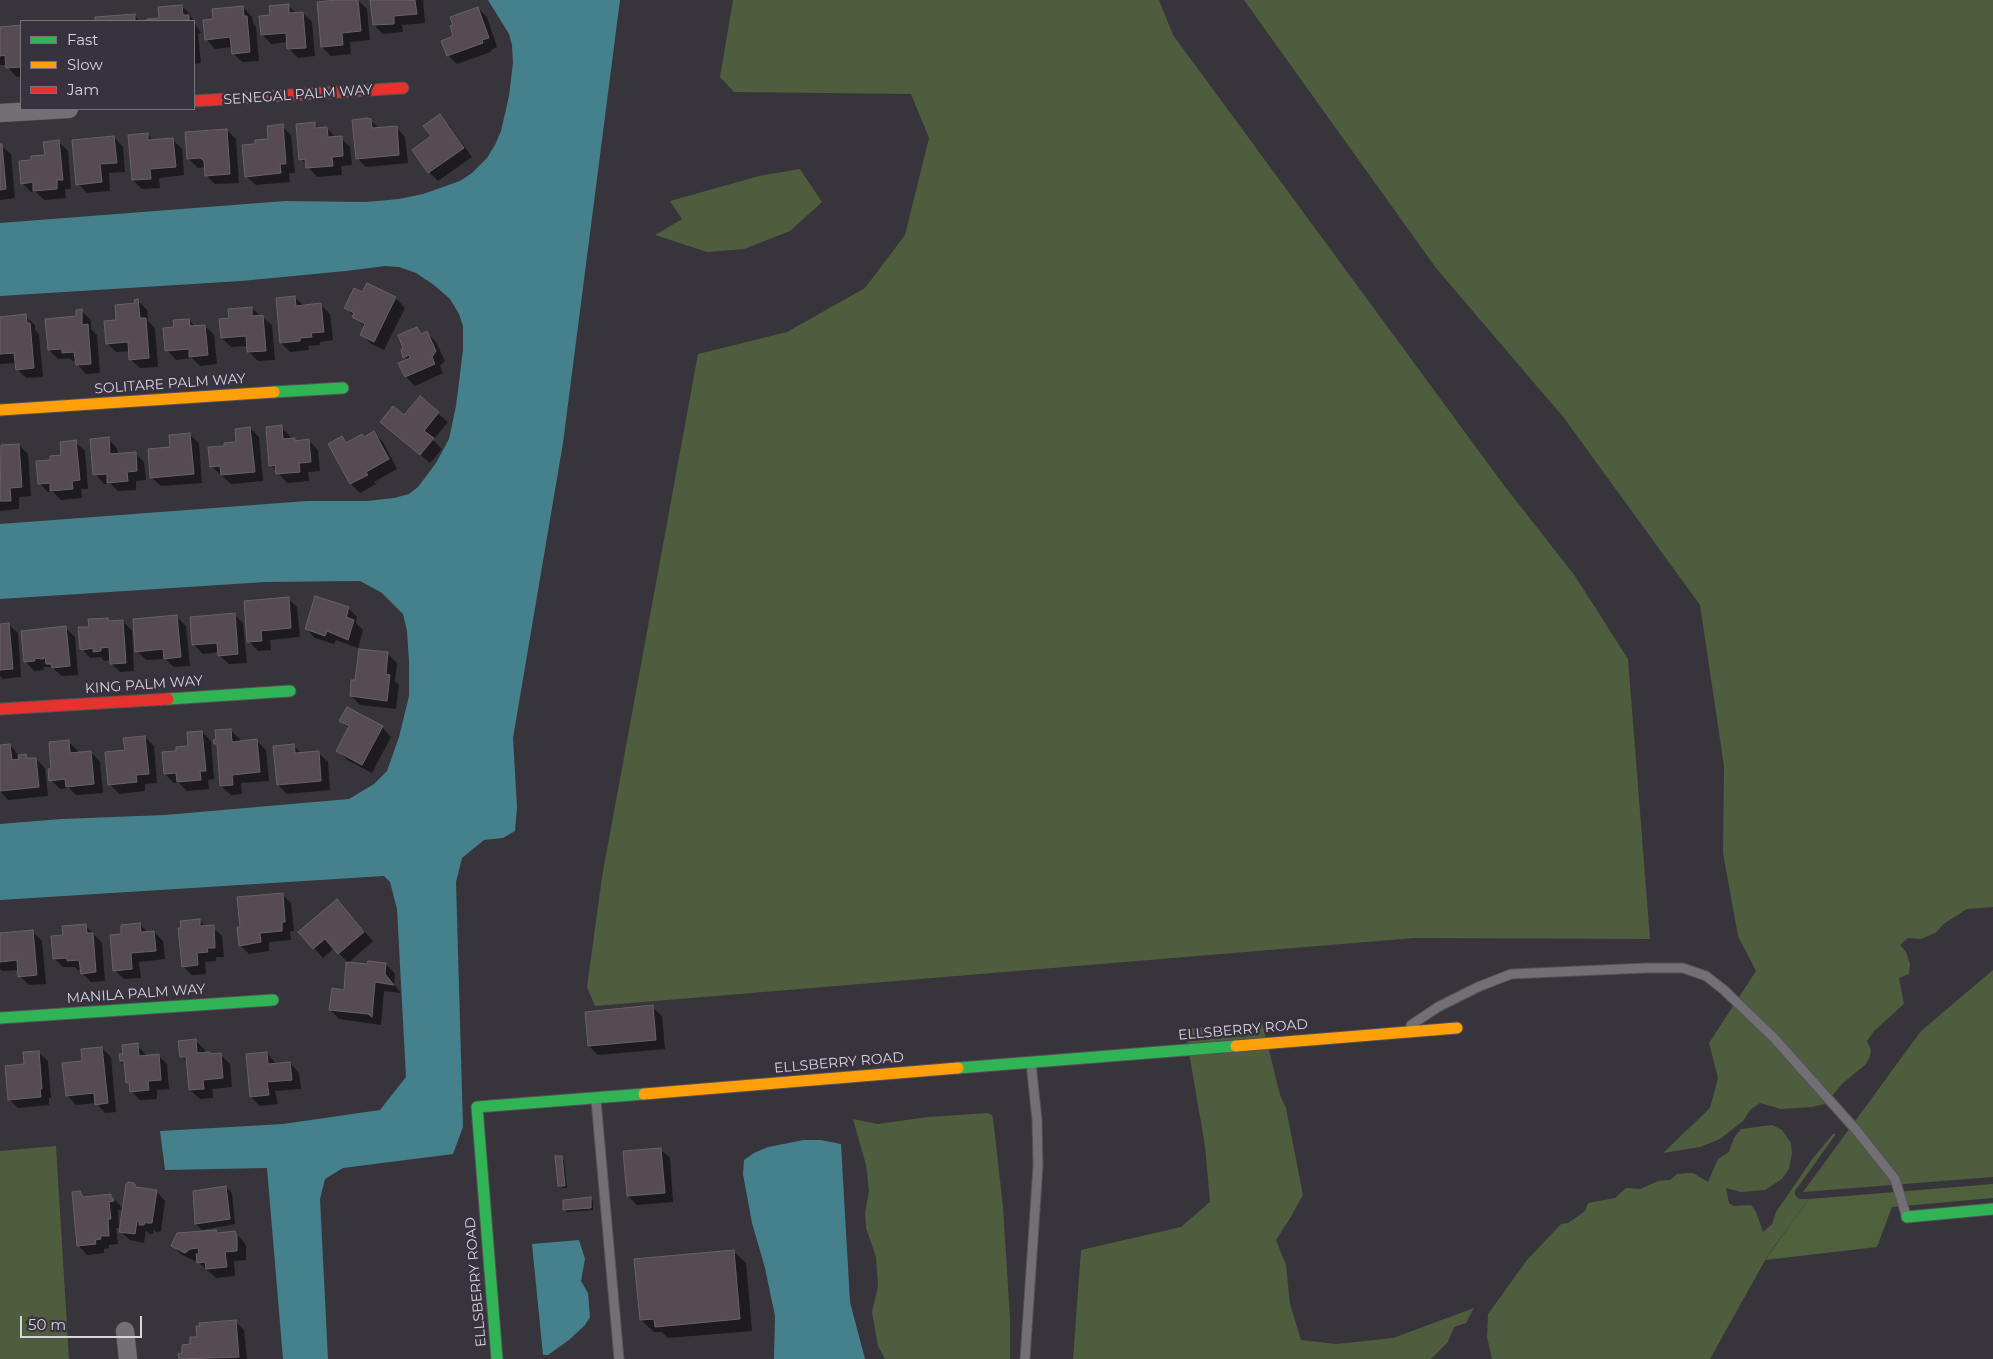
<!DOCTYPE html>
<style>
body{margin:0}
#map{position:relative;width:1993px;height:1359px;overflow:hidden;background:#38343b;font-family:Montserrat,sans-serif}
canvas{display:block}
.legend{position:absolute;left:20px;top:20px;width:175px;height:90px;box-sizing:border-box;background:#38313e;border:1px solid #78727d;margin:0;padding:6px 9px;list-style:none;font-size:15px;color:#d9d4dc}
.legend li{display:flex;align-items:center;gap:10px;height:25px}
.legend b{width:25px;border:1px solid #78727d}
.scale{position:absolute;left:20px;top:1316px;width:122px;height:22px;box-sizing:border-box;border:2px solid #d9d4dc;border-top:0;padding-left:6px;font-size:15px;line-height:18px;white-space:nowrap;color:#d9d4dc;-webkit-text-stroke:4px #38313e;paint-order:stroke}
</style>
<div id="map">
<canvas width="1993" height="1359"></canvas>
<ul class="legend">
<li><b style="height:6px;background:#30b455"></b>Fast</li>
<li><b style="height:6px;background:#ff9f0a"></b>Slow</li>
<li><b style="height:6px;background:#e5322d"></b>Jam</li>
</ul>
<div class="scale">50 m</div>
</div>
<script>
const ctx = document.querySelector('canvas').getContext('2d');
ctx.lineJoin = 'round';
function paint(path, color) {
  ctx.fillStyle = color;
  ctx.fill(path, 'evenodd');
}
function toPath(rows) {
  const path = new Path2D();
  for (const r of rows) {
    path.moveTo(r[0], r[1]);
    for (let i = 2; i < r.length; i += 2) path.lineTo(r[i], r[i + 1]);
  }
  return path;
}
function stroke(path, color, width, dash) {
  ctx.strokeStyle = color;
  ctx.lineWidth = width;
  ctx.lineCap = dash ? 'butt' : 'round';
  ctx.setLineDash(dash || []);
  ctx.stroke(path);
}
function write(font, color, halo, rows, align = 'center') {
  ctx.font = font + ' Montserrat,sans-serif';
  ctx.lineWidth = 5;
  ctx.setLineDash([]);
  ctx.textBaseline = 'middle';
  ctx.strokeStyle = halo;
  ctx.fillStyle = color;
  for (const [text, x, y, turn = 0] of rows) {
    ctx.save();
    ctx.translate(x, y);
    ctx.rotate((+turn || 0) * Math.PI / 180);
    ctx.textAlign = isNaN(turn) ? turn : align;
    if (halo) ctx.strokeText(text, 0, 0);
    ctx.fillText(text, 0, 0);
    ctx.restore();
  }
}
paint(toPath([
 [733,0,1159,0,1173,35,1503,484,1575,576,1628,659,1650,939,1414,938,595,1006,587,987,602,877,698,354,787,332,865,288,905,235,929,138,911,94,734,92,720,77],
 [1244,0,1993,0,1993,907,1967,909,1945,923,1935,933,1921,939,1908,938,1900,945,1906,952,1910,964,1909,974,1899,978,1904,1004,1874,1031,1867,1041,1871,1050,1870,1057,1865,1065,1843,1083,1825,1104,1812,1107,1781,1109,1760,1103,1750,1110,1743,1121,1720,1139,1700,1147,1663,1153,1710,1108,1718,1078,1709,1043,1756,971,1738,936,1723,853,1724,766,1700,605,1564,418,1436,268],
 [800,169,822,202,790,231,744,249,707,252,655,235,682,219,670,201,759,176],
 [1993,970,1993,1177,1803,1192,1921,1031],
 [1262,1022,1280,1095,1286,1108,1303,1195,1289,1220,1276,1240,1286,1265,1290,1304,1301,1340,1336,1344,1393,1338,1474,1308,1466,1323,1454,1327,1448,1342,1431,1359,1073,1359,1081,1250,1181,1227,1210,1202,1205,1146,1185,1029],
 [988,1113,992,1115,993,1118,1003,1207,1010,1319,1010,1359,885,1359,878,1346,872,1312,878,1286,876,1257,866,1228,865,1213,869,1191,866,1165,853,1119,878,1124,928,1117],
 [1772,1125,1782,1130,1791,1143,1792,1154,1789,1169,1782,1179,1765,1190,1741,1192,1726,1188,1729,1203,1734,1206,1751,1205,1756,1212,1763,1232,1772,1224,1776,1212,1813,1158,1833,1134,1836,1134,1795,1191,1795,1195,1799,1199,1809,1199,1768,1255,1710,1359,1492,1359,1487,1337,1488,1314,1527,1260,1561,1224,1568,1223,1585,1211,1588,1203,1615,1198,1626,1188,1640,1189,1658,1181,1670,1180,1677,1174,1687,1173,1693,1173,1708,1182,1718,1159,1729,1152,1734,1138,1741,1129],
 [56,1146,69,1359,0,1359,0,1151]
]), '#4e5d3e');
paint(toPath([
 [1993,1184,1993,1198,1892,1207,1877,1247,1765,1260,1809,1199]
]), '#4f613c');
paint(toPath([
 [488,0,620,0,563,443,513,738,517,807,515,831,503,838,484,840,462,858,456,882,463,1127,453,1154,343,1168,325,1179,320,1199,328,1359,283,1359,267,1168,165,1170,160,1131,283,1124,380,1110,406,1077,397,909,390,882,384,876,0,900,0,824,61,819,165,815,349,799,374,784,387,771,399,737,409,696,409,661,407,631,403,614,382,593,360,581,266,582,0,599,0,524,307,501,367,501,394,498,409,494,418,487,436,463,449,439,456,406,463,350,463,326,459,314,450,299,434,285,416,273,399,267,385,266,346,271,241,281,0,296,0,223,285,201,366,202,399,199,423,194,460,181,472,173,487,158,495,145,501,131,509,96,513,63,512,45,509,34],
 [804,1140,821,1140,841,1144,850,1302,865,1359,774,1359,775,1316,765,1268,752,1223,743,1174,744,1160,754,1153,768,1147],
 [579,1240,585,1259,581,1281,588,1293,590,1317,585,1325,569,1340,548,1355,543,1355,532,1244]
]), '#45808d');
paint(toPath([
 [352,0,358,0,367,9,370,40,350,42,351,54,331,56,322,47],
 [372,0,423,0,425,23,402,25,403,32,383,34,374,25],
 [288,5,297,14,303,13,312,22,315,56,298,58,289,49,288,42,271,44,262,34],
 [182,6,191,16,193,21,149,21,160,19],
 [243,7,252,17,253,23,256,27,259,61,242,62,233,53,232,47,215,49,206,39,215,20],
 [478,8,487,17,497,47,491,50,491,52,457,64,448,55],
 [134,15,140,21,97,21,96,18],
 [194,22,201,33,198,34,201,63,194,64],
 [21,26,21,76,17,77,7,67,7,65,0,65,0,28],
 [440,116,449,125,472,157,438,181,429,172,414,150,432,137],
 [371,120,379,129,396,127,405,137,408,163,366,167,357,158],
 [314,124,320,129,327,128,336,138,341,138,350,147,352,165,341,166,342,175,317,177,301,159],
 [282,126,291,135,295,173,289,173,290,182,256,185,246,176,256,145,270,140],
 [227,130,236,139,239,183,215,184,206,175,206,167,198,168,188,158],
 [147,134,154,141,173,140,182,149,184,175,159,178,160,188,142,189,133,180],
 [114,137,123,147,125,172,109,173,110,191,87,193,78,184],
 [59,142,68,151,71,189,65,189,66,198,44,200,36,192,31,192,22,183,33,161,46,156],
 [0,145,11,154,15,198,0,200],
 [367,284,396,298,405,308,384,350,371,344,362,334,365,327,346,308,363,294],
 [295,297,304,306,321,305,330,314,333,340,320,342,320,345,308,346,309,350,290,352,281,343],
 [138,301,147,310,148,321,155,328,158,367,140,368,130,359,130,351,116,352,107,343,117,321,136,305],
 [251,308,272,325,275,360,258,361,249,352,248,346,231,347,222,338,230,319],
 [81,311,91,320,91,329,97,335,100,373,86,374,77,364,76,361,73,361,69,358,58,359,49,350],
 [25,316,35,325,35,330,39,334,43,377,26,378,17,369,16,363,0,364,0,318],
 [189,320,196,327,205,326,214,335,217,364,200,366,192,358,176,360,167,350,175,329],
 [417,328,423,335,427,333,436,342,445,361,440,366,443,373,415,386,406,377,400,364,408,360,404,357],
 [420,398,448,422,433,440,442,449,430,463,391,431],
 [281,427,290,436,291,439,294,439,297,442,309,441,318,450,320,471,308,472,309,481,287,483,271,465],
 [250,428,259,437,263,481,231,484,211,466,226,447,237,443],
 [374,433,383,442,397,469,374,482,376,484,360,493,351,484,329,445,342,438,347,443],
 [189,434,199,443,202,483,161,486,151,477,172,448],
 [108,439,117,448,118,454,135,453,144,462,146,480,136,481,136,490,118,491,110,483,104,484,95,474],
 [75,442,85,451,88,489,81,489,82,498,61,500,53,492,48,492,39,483,51,461,63,456],
 [19,445,28,454,31,496,19,497,19,509,0,511,0,463,3,463],
 [288,598,297,607,300,637,270,640,271,650,258,651,249,641],
 [348,608,357,617,356,623,363,630,358,648,336,640,334,644,315,638,306,629],
 [346,612,349,612,345,623],
 [234,614,243,623,247,663,229,664,219,655,219,652,203,654,194,645],
 [177,617,186,626,190,666,174,667,165,659,146,660,137,651],
 [107,619,110,622,123,621,132,631,134,671,120,672,111,663,111,660,104,661,101,657,90,658,81,648,90,628],
 [8,624,18,633,21,677,3,679,0,676,0,625],
 [66,628,75,637,78,675,62,676,51,667,43,667,44,670,34,671,25,661],
 [388,654,397,663,395,681,399,685,396,709,360,705,351,696,356,682],
 [341,721,382,727,391,737,372,773,347,760,338,750,349,729],
 [230,730,240,739,240,742,257,741,266,750,269,781,241,783,242,794,231,795,221,786,218,747,215,744],
 [202,732,211,741,214,779,208,780,209,789,187,791,179,783,174,783,165,774,177,752,189,747],
 [145,737,154,746,157,783,145,784,145,791,119,794,110,784,126,752],
 [69,742,78,751,78,754,91,752,100,762,103,793,76,795,69,788,60,789,51,780,53,770],
 [10,745,19,756,26,755,30,759,36,759,45,768,48,796,8,800,0,791,0,746],
 [294,746,302,754,318,752,328,762,330,790,287,794,278,785],
 [282,894,291,903,294,931,290,931,291,940,269,942,269,951,249,954,240,945],
 [337,901,373,941,348,963,334,948,323,958,300,932],
 [199,920,206,927,213,927,222,936,224,957,216,957,216,961,205,962,206,974,192,975,183,966],
 [140,924,148,933,154,932,163,941,165,959,139,962,141,978,124,979,115,970,123,935],
 [86,926,102,943,105,981,91,982,82,973,81,970,78,970,75,967,63,967,54,958,64,936],
 [32,931,42,941,46,984,29,985,20,976,19,970,2,971,0,969,0,934],
 [386,964,395,974,394,984,401,993,384,991,381,1025,339,1019,330,1009,368,966],
 [652,1007,662,1016,665,1049,598,1055,589,1046],
 [195,1040,205,1050,205,1053,209,1053,212,1056,221,1055,230,1064,232,1087,212,1089,213,1098,200,1099,190,1090,188,1063,181,1056],
 [137,1045,147,1056,158,1055,167,1064,169,1089,157,1090,157,1099,140,1100,131,1091,130,1086,127,1082,125,1065,121,1061,124,1055],
 [102,1048,111,1057,116,1112,105,1113,96,1103,76,1105,67,1095,83,1062],
 [38,1052,48,1061,51,1098,49,1098,49,1105,18,1108,9,1099,25,1065],
 [267,1053,276,1064,290,1063,299,1073,301,1089,275,1091,278,1104,260,1106,251,1097],
 [660,1149,670,1158,673,1202,637,1205,628,1196],
 [561,1157,564,1160,567,1188,562,1188,560,1186],
 [134,1184,138,1189,156,1191,165,1201,161,1231,156,1232,154,1229,153,1234,150,1234,146,1230,144,1243,130,1240,120,1231],
 [226,1187,232,1193,235,1224,202,1230,196,1224],
 [80,1193,85,1198,110,1195,120,1205,122,1210,118,1210,119,1228,116,1228,118,1244,109,1245,109,1248,104,1249,104,1253,87,1255,78,1245],
 [590,1199,593,1201,593,1210,567,1212,564,1209],
 [216,1231,219,1234,235,1232,244,1242,246,1246,246,1260,234,1261,235,1276,216,1278,198,1262,198,1259,195,1261,182,1255,172,1246],
 [733,1251,746,1263,752,1331,668,1338,662,1332,654,1332,641,1320,636,1260],
 [235,1321,244,1330,247,1359,180,1359,180,1355,184,1354,199,1338]
]), '#0007');
const building = toPath([
 [337,0,358,0,361,31,342,33,343,45,321,47,317,2,337,0],
 [370,0,415,0,417,14,394,16,394,24,373,25,370,0],
 [289,4,289,13,303,12,306,48,287,49,286,33,261,35,259,16,270,15,269,6,289,4],
 [182,5,183,15,189,15,189,21,147,21,147,19,159,18,158,7,182,5],
 [243,6,244,16,247,16,250,52,232,54,230,37,205,40,203,20,213,19,212,9,243,6],
 [478,7,489,38,482,40,483,43,447,56,441,41,453,36,450,26,453,25,450,17,478,7],
 [135,14,135,21,95,21,95,17,135,14],
 [21,25,21,67,6,68,5,55,0,56,0,27,21,25],
 [440,114,464,148,428,173,412,150,431,136,423,126,440,114],
 [367,118,371,119,372,128,397,126,399,155,356,159,352,120,367,118],
 [315,122,315,128,327,127,328,137,342,136,343,156,332,157,333,166,306,168,305,159,299,160,296,124,315,122],
 [283,124,286,164,280,164,281,173,245,177,242,145,255,144,255,140,268,139,267,126,283,124],
 [227,129,230,174,205,176,204,161,200,158,187,159,185,132,227,129],
 [148,133,148,140,173,138,176,167,150,169,151,179,132,180,128,135,148,133],
 [114,136,117,163,100,164,102,182,76,185,72,140,114,136],
 [59,140,63,180,57,180,57,189,33,191,33,182,21,184,19,161,31,160,31,156,45,155,43,142,59,140],
 [0,144,2,144,6,189,0,190,0,144],
 [367,283,396,297,374,342,360,335,365,324,352,317,354,313,344,308,354,288,362,292,367,283],
 [295,296,296,306,321,303,324,332,311,333,312,337,300,338,300,341,280,343,276,298,295,296],
 [138,299,140,318,146,318,149,358,129,360,128,342,106,344,104,321,116,320,115,305,135,303,134,300,138,299],
 [252,307,252,316,263,315,266,351,247,352,246,336,221,338,219,319,229,318,228,309,252,307],
 [82,309,82,325,88,324,91,364,76,365,74,352,62,353,62,349,48,350,45,319,76,316,76,310,82,309],
 [26,314,27,323,30,323,34,368,16,370,14,353,0,354,0,317,26,314],
 [189,319,190,326,205,325,208,355,189,357,189,349,165,351,163,328,174,327,173,320,189,319],
 [417,327,421,334,427,331,436,351,432,357,435,364,405,377,398,363,410,358,409,355,403,358,401,350,403,348,398,335,417,327],
 [420,396,439,412,424,431,434,438,420,455,380,422,393,406,404,415,420,396],
 [282,425,283,439,295,438,295,441,309,439,311,462,299,463,300,472,276,474,275,465,269,466,266,427,282,425],
 [250,427,255,472,221,475,220,466,210,467,208,447,224,446,224,443,236,442,235,429,250,427],
 [374,431,389,459,366,472,368,475,350,484,328,444,342,436,346,443,362,434,364,437,374,431],
 [190,433,194,474,150,478,148,449,170,447,169,435,190,433],
 [109,437,110,454,136,452,137,471,127,472,128,481,107,483,107,474,93,475,90,439,109,437],
 [76,440,80,480,72,481,73,489,50,491,50,483,38,484,36,461,50,460,50,456,61,455,60,442,76,440],
 [19,444,22,487,10,488,11,501,0,501,1,445,19,444],
 [315,596,349,607,346,617,354,620,348,640,327,631,325,636,305,629,315,596],
 [289,597,291,628,261,631,262,641,247,642,244,601,289,597],
 [235,613,238,654,218,656,217,643,192,645,190,617,235,613],
 [177,615,181,657,164,659,163,649,135,652,133,619,177,615],
 [108,618,108,621,123,620,126,663,110,664,109,647,101,648,101,651,93,652,93,648,83,650,80,649,78,627,89,627,88,619,108,618],
 [9,623,13,669,0,670,0,624,9,623],
 [66,626,70,666,52,668,51,664,46,664,45,657,43,659,35,658,35,661,24,662,21,631,66,626],
 [359,649,388,652,386,674,390,675,387,701,350,696,351,680,355,680,359,649],
 [347,707,383,726,362,765,336,751,349,726,339,721,347,707],
 [231,729,232,742,257,739,260,772,232,775,233,785,220,786,217,744,214,744,213,740,216,739,215,730,231,729],
 [202,731,206,771,200,771,201,780,177,782,176,773,164,774,162,752,176,751,176,747,188,746,187,732,202,731],
 [145,736,149,774,136,775,137,782,108,785,105,752,125,750,123,738,145,736],
 [69,740,70,753,91,751,94,784,66,787,65,779,49,781,48,769,51,769,49,742,69,740],
 [10,744,12,760,19,759,18,755,26,754,27,758,36,758,39,787,0,791,0,745,10,744],
 [294,744,295,753,319,751,321,781,277,785,273,746,294,744],
 [283,893,285,922,282,922,282,931,260,933,261,942,239,946,237,927,240,927,237,897,283,893],
 [337,899,364,932,338,954,325,939,313,949,298,932,337,899],
 [200,919,200,926,214,925,215,948,207,948,208,952,197,953,198,965,182,967,178,928,181,928,180,921,200,919],
 [140,923,141,932,154,931,156,951,131,953,132,969,113,971,110,935,121,934,121,925,140,923],
 [86,924,87,933,93,933,96,972,81,974,79,960,67,961,67,958,53,959,51,936,63,935,62,926,86,924],
 [33,930,37,975,18,977,17,960,0,962,0,933,33,930],
 [368,961,386,963,385,974,394,985,375,982,372,1017,368,1014,329,1010,332,988,344,990,346,962,367,964,368,961],
 [653,1005,656,1040,588,1046,585,1012,653,1005],
 [196,1039,197,1053,210,1052,210,1054,221,1053,223,1078,203,1080,204,1089,189,1090,186,1057,180,1057,178,1041,196,1039],
 [138,1043,139,1056,159,1054,161,1080,148,1081,149,1090,130,1092,129,1083,126,1083,124,1061,120,1061,119,1054,123,1054,122,1045,138,1043],
 [102,1047,108,1103,95,1105,94,1093,66,1096,62,1063,82,1061,81,1049,102,1047],
 [39,1051,42,1089,40,1089,41,1097,8,1100,5,1066,24,1064,23,1052,39,1051],
 [267,1052,268,1064,290,1062,292,1080,267,1082,269,1095,250,1097,246,1054,267,1052],
 [661,1148,665,1193,627,1196,623,1151,661,1148],
 [555,1156,562,1156,565,1186,558,1186,555,1156],
 [128,1182,134,1183,136,1187,157,1190,152,1223,146,1223,145,1222,144,1225,139,1225,139,1221,137,1221,135,1234,119,1232,126,1184,128,1182],
 [226,1186,230,1219,195,1224,193,1191,226,1186],
 [80,1191,83,1197,111,1194,111,1198,113,1198,114,1201,109,1202,111,1219,108,1219,109,1236,100,1236,101,1239,95,1240,96,1244,77,1246,72,1192,80,1191],
 [591,1197,591,1208,563,1210,563,1200,591,1197],
 [216,1230,217,1233,235,1231,237,1236,237,1251,225,1252,227,1267,206,1269,205,1262,197,1263,196,1254,199,1254,198,1248,190,1249,185,1253,171,1246,177,1233,216,1230],
 [734,1250,740,1319,655,1327,654,1319,640,1320,634,1259,734,1250],
 [236,1320,239,1357,179,1359,178,1354,182,1353,182,1345,190,1344,190,1337,197,1337,196,1326,200,1326,199,1323,236,1320]
]);
paint(building, '#564b53');
stroke(building, '#676266', 1);
const lane = toPath([
 [1411,1025,1438,1007,1478,987,1511,974,1646,968,1683,968,1706,976,1724,990,1774,1038,1857,1131,1895,1179,1906,1215],
 [596,1100,619,1359],
 [1025,1359,1038,1166,1037,1120,1031,1063]
]);
const street = toPath([
 [0,113,69,109],
 [125,1331,128,1359]
]);
const fast = toPath([
 [274,392,343,388],
 [168,699,290,691],
 [0,1018,273,1000],
 [958,1068,1236,1046],
 [1907,1217,1993,1209],
 [497,1359,477,1107,644,1094]
]);
const slow = toPath([
 [0,410,274,392],
 [1236,1046,1457,1028],
 [644,1094,958,1068]
]);
const jam = toPath([
 [194,101,403,88],
 [0,709,168,699]
]);
stroke(lane, '#545157', 11);
stroke(street, '#545157', 19);
stroke(fast, '#545157', 13);
stroke(slow, '#545157', 13);
stroke(jam, '#545157', 13);
stroke(lane, '#737075', 9);
stroke(street, '#737075', 18);
stroke(fast, '#30b455', 11);
stroke(slow, '#ff9f0a', 11);
stroke(jam, '#e5322d', 11);
write('14px', '#d9d4dc', '#38313e', [
 ["SENEGAL PALM WAY",298,95,-4],
 ["SOLITARE PALM WAY",170,384,-4],
 ["KING PALM WAY",144,685,-4],
 ["MANILA PALM WAY",136,994,-4],
 ["ELLSBERRY ROAD",1243,1030,-5],
 ["ELLSBERRY ROAD",839,1063,-5],
 ["ELLSBERRY ROAD",476,1282,-95]
]);
</script>
